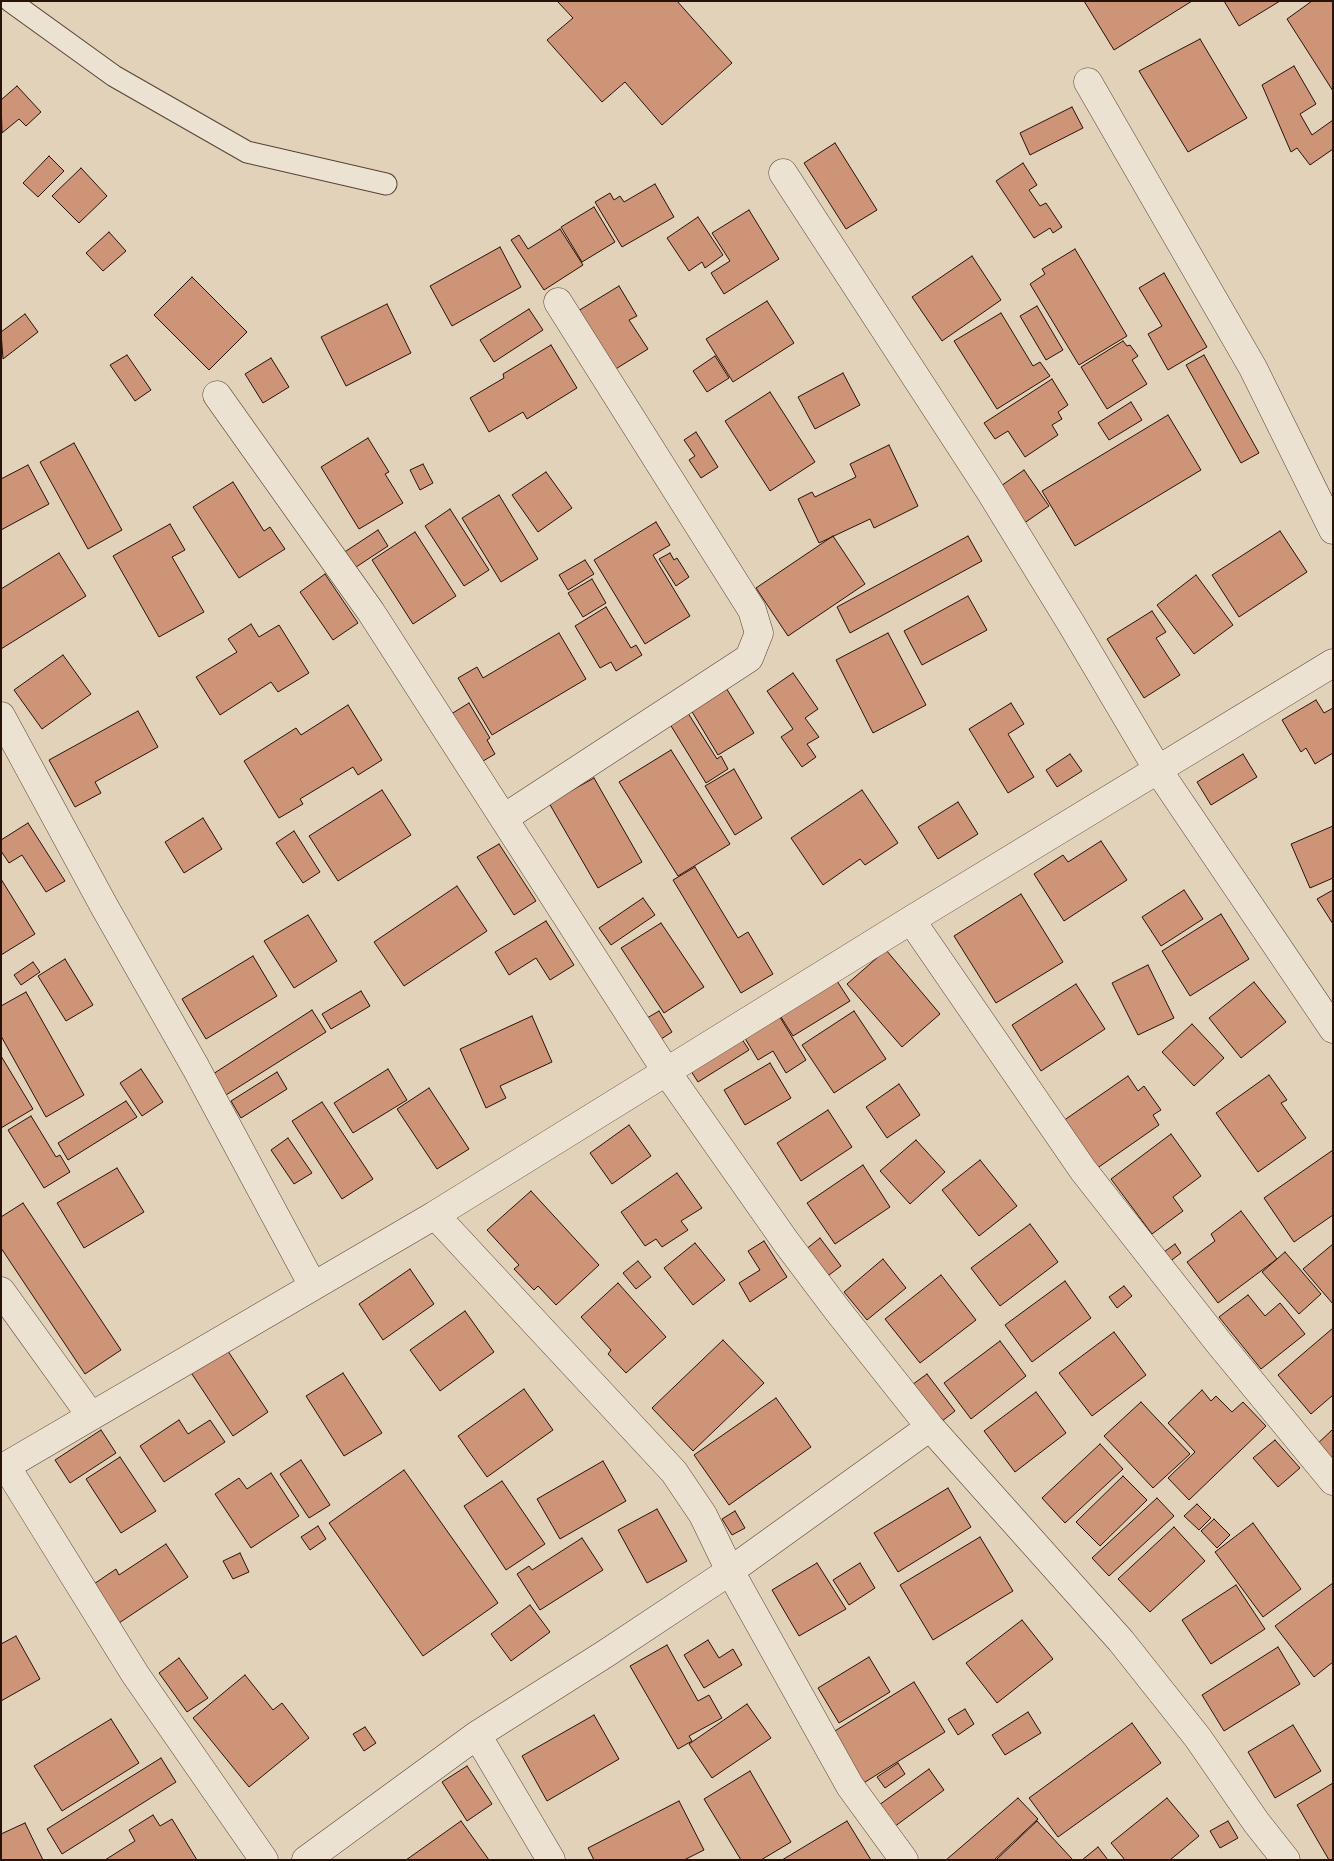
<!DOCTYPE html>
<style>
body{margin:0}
#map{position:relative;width:1334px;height:1861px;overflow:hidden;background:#e2d2b9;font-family:Vollkorn,serif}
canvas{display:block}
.frame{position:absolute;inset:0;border:2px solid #291209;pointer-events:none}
</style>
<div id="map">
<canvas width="1334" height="1861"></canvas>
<div class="frame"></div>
</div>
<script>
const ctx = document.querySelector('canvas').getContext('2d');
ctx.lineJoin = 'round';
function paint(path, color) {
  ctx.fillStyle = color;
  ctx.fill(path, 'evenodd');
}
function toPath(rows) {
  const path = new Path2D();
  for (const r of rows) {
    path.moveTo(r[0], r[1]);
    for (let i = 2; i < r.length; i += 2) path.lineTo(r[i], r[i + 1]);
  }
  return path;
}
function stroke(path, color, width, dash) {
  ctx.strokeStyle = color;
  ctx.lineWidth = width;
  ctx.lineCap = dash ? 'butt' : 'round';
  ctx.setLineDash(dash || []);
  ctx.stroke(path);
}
const building = toPath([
 [557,1,677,1,732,63,662,125,625,82,602,102,547,40,573,18,557,1],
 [1084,1,1192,1,1114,50,1084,1],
 [1224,1,1280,1,1239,26,1224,1],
 [1312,1,1333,1,1333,91,1287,19,1312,1],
 [1200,39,1247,118,1188,152,1139,71,1200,39],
 [1294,66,1316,104,1300,114,1312,135,1333,120,1333,149,1310,165,1297,148,1291,152,1262,85,1294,66],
 [17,86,41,112,26,126,19,119,2,133,1,100,17,86],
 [1072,107,1083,128,1030,155,1020,133,1072,107],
 [835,143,877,210,846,229,804,163,835,143],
 [49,156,64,171,38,197,23,183,49,156],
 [1023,163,1037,185,1029,190,1040,206,1046,203,1062,227,1053,233,1050,228,1034,238,996,181,1023,163],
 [81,168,107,196,79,223,52,196,81,168],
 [655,184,674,217,622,247,595,202,610,193,614,200,620,196,624,202,655,184],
 [594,207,615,242,582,262,561,227,594,207],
 [749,210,779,259,724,294,711,273,730,261,712,233,749,210],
 [698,217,723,255,705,268,702,262,689,271,667,238,698,217],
 [560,229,583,265,544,290,511,240,519,235,528,249,560,229],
 [109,232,126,251,103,271,86,253,109,232],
 [500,247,521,287,452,326,430,286,500,247],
 [1075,249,1127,336,1079,365,1030,284,1045,274,1042,269,1075,249],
 [972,256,1001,300,942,341,912,297,972,256],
 [1164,273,1207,347,1168,370,1148,334,1162,326,1139,288,1164,273],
 [192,277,247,332,209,370,154,315,192,277],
 [619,286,637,316,629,320,648,349,614,370,578,311,619,286],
 [767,301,794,343,733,382,706,339,767,301],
 [387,304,411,353,346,386,321,337,387,304],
 [1037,306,1063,350,1046,360,1020,316,1037,306],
 [529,309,543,330,494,362,480,340,529,309],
 [1001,313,1033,366,1040,362,1050,376,997,409,954,341,1001,313],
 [25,314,38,332,3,359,1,332,25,314],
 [1123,341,1127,346,1130,345,1138,356,1132,360,1147,384,1107,409,1081,367,1123,341],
 [551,345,577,388,527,419,523,412,489,432,470,398,504,378,503,374,551,345],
 [127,355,151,390,135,401,110,365,127,355],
 [1204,355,1259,453,1241,463,1186,365,1204,355],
 [715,356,729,378,707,392,693,371,715,356],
 [271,358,289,387,263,403,245,374,271,358],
 [843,373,860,405,815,429,798,397,843,373],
 [1052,379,1068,405,1058,412,1062,419,1052,425,1058,435,1025,457,1008,431,995,439,984,423,1052,379],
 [770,392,815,462,770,491,725,421,770,392],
 [1131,402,1142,420,1109,440,1098,423,1131,402],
 [1168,415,1201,470,1075,546,1042,491,1168,415],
 [696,432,718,467,701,478,689,460,695,456,684,440,696,432],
 [368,438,389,472,385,474,403,503,359,529,321,467,368,438],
 [74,443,122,530,88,549,40,462,74,443],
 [889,445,918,506,874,528,870,519,819,543,798,499,812,492,815,497,856,477,850,464,889,445],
 [423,464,433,483,420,490,410,470,423,464],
 [28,465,49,504,1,530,1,479,28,465],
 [1024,470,1049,506,1020,526,995,490,1024,470],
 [546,472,572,508,538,532,512,495,546,472],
 [233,482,264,531,270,527,285,549,239,578,193,507,233,482],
 [499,495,538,559,501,582,462,518,499,495],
 [450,509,489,570,464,586,425,526,450,509],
 [656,522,670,545,653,555,690,616,645,644,594,560,656,522],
 [170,524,185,550,172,557,204,612,159,637,113,556,170,524],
 [378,530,388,546,347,573,337,557,378,530],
 [1280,531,1307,572,1239,617,1212,575,1280,531],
 [415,532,456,596,413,624,372,560,415,532],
 [833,536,865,584,788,636,756,588,833,536],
 [968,536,982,561,850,633,837,607,968,536],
 [59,553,86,596,1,649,1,589,59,553],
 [670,553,674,560,677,558,689,577,676,586,659,559,670,553],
 [585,560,594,574,568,590,559,575,585,560],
 [325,574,358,623,333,640,300,592,325,574],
 [1196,575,1233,625,1194,654,1157,605,1196,575],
 [592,579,606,603,583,617,568,593,592,579],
 [968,596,987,630,922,665,904,631,968,596],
 [606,607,631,648,636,645,642,655,616,671,611,662,600,668,575,626,606,607],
 [1152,611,1166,632,1156,638,1180,675,1144,698,1107,639,1152,611],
 [251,624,259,637,279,625,309,673,278,692,271,682,220,715,196,677,237,652,228,639,251,624],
 [559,633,586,679,492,735,458,678,477,667,483,678,559,633],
 [888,633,926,705,873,733,836,660,888,633],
 [63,655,91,694,42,729,14,690,63,655],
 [793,673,818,709,805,718,819,737,807,744,816,757,802,767,781,737,793,729,767,691,793,673],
 [723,683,754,733,718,755,688,705,723,683],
 [1316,700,1324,713,1333,708,1333,753,1315,764,1306,748,1301,752,1282,720,1316,700],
 [469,703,490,738,487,740,495,754,478,764,448,716,469,703],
 [1011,703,1024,724,1008,734,1034,777,1008,793,969,729,1011,703],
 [348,705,382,760,358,775,353,767,300,799,303,804,279,818,244,761,296,728,301,735,348,705],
 [686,710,717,759,721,756,728,769,706,783,668,721,686,710],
 [138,711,158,747,95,782,101,793,75,807,49,760,138,711],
 [671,750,730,844,678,876,619,782,671,750],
 [1070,754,1082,771,1057,787,1046,770,1070,754],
 [1243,754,1257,777,1211,805,1197,782,1243,754],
 [734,769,762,818,735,835,705,786,734,769],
 [594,778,642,862,598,888,549,803,594,778],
 [382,790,411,835,338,881,309,836,382,790],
 [862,790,898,843,865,865,860,859,823,885,791,838,862,790],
 [958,802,978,834,938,859,918,827,958,802],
 [203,818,222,849,184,873,165,842,203,818],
 [28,823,65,881,46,892,22,855,9,863,1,851,1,840,28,823],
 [1333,826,1333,878,1310,888,1291,844,1333,826],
 [294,831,320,872,303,883,276,843,294,831],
 [1101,841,1127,880,1064,921,1034,874,1063,855,1068,862,1101,841],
 [499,844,536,901,514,915,477,857,499,844],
 [695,867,738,938,748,932,773,974,741,993,673,880,695,867],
 [1,879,35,934,1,955,1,879],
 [457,886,487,931,404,986,374,942,457,886],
 [1184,890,1203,919,1161,946,1142,917,1184,890],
 [1333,890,1333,924,1317,899,1333,890],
 [1021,894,1063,962,996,1003,954,936,1021,894],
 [643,898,655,915,611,945,599,928,643,898],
 [1221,914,1249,959,1190,996,1162,951,1221,914],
 [308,915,337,961,294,988,264,941,308,915],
 [546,921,574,965,550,980,536,958,509,975,495,952,546,921],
 [661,923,704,987,664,1013,621,948,661,923],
 [886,950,940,1014,902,1047,847,984,886,950],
 [253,956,277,996,206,1039,182,999,253,956],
 [65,959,93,1005,66,1021,38,976,65,959],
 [33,962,40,972,21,985,14,975,33,962],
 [1148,965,1174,1018,1138,1035,1112,983,1148,965],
 [835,978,850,1001,793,1036,779,1014,835,978],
 [1254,982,1286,1022,1241,1058,1209,1018,1254,982],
 [1076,984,1105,1029,1041,1071,1012,1025,1076,984],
 [361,991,370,1006,331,1029,322,1014,361,991],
 [26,992,84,1095,46,1117,1,1036,1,1006,26,992],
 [312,1010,326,1032,226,1095,213,1074,312,1010],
 [659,1011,672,1032,655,1043,642,1021,659,1011],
 [854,1011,886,1059,834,1093,802,1045,854,1011],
 [778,1014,806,1060,786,1073,773,1051,758,1060,743,1035,778,1014],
 [532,1016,552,1062,500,1086,506,1098,486,1108,460,1049,532,1016],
 [1192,1024,1224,1058,1194,1086,1162,1052,1192,1024],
 [740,1036,749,1050,698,1082,689,1068,740,1036],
 [1,1056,33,1109,1,1128,1,1056],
 [770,1063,791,1098,745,1125,724,1090,770,1063],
 [141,1069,163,1102,142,1116,120,1083,141,1069],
 [388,1069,407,1100,353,1133,334,1103,388,1069],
 [277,1072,287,1089,241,1118,231,1101,277,1072],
 [1269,1075,1287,1100,1281,1103,1306,1138,1258,1172,1216,1113,1269,1075],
 [1128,1076,1138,1091,1144,1086,1161,1110,1153,1115,1159,1125,1096,1169,1063,1121,1128,1076],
 [899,1084,920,1115,887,1138,866,1107,899,1084],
 [429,1088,469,1149,437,1169,397,1109,429,1088],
 [126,1101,137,1117,68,1160,58,1143,126,1101],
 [322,1102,373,1179,342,1199,292,1121,322,1102],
 [828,1110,852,1147,801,1181,777,1143,828,1110],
 [31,1116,56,1157,60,1155,70,1172,44,1188,8,1130,31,1116],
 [629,1125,651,1156,612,1184,590,1153,629,1125],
 [1171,1134,1201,1176,1173,1197,1183,1211,1152,1234,1111,1179,1171,1134],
 [288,1138,312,1173,294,1184,271,1150,288,1138],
 [916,1140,945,1172,910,1204,880,1171,916,1140],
 [1333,1150,1333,1215,1294,1242,1264,1198,1333,1150],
 [980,1160,1017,1206,979,1236,942,1190,980,1160],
 [863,1165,890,1207,835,1244,807,1203,863,1165],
 [117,1168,144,1212,84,1248,57,1203,117,1168],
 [677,1173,702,1208,681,1221,688,1230,662,1247,656,1239,645,1246,621,1212,677,1173],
 [531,1191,599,1265,556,1305,538,1286,534,1290,514,1269,519,1265,487,1230,531,1191],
 [23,1203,121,1350,85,1374,1,1248,1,1217,23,1203],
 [1241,1211,1277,1259,1218,1303,1187,1262,1215,1241,1211,1234,1241,1211],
 [1030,1224,1058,1262,1000,1306,971,1268,1030,1224],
 [820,1238,841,1266,821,1281,800,1254,820,1238],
 [764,1241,787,1277,750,1302,739,1283,760,1270,748,1251,764,1241],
 [695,1243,725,1280,693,1305,664,1268,695,1243],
 [1175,1244,1181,1253,1164,1266,1157,1257,1175,1244],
 [1333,1244,1333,1304,1303,1269,1333,1244],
 [1285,1252,1321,1294,1299,1314,1262,1272,1285,1252],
 [883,1259,906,1288,867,1320,844,1292,883,1259],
 [638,1261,651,1277,636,1289,623,1273,638,1261],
 [410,1269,434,1304,383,1340,359,1304,410,1269],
 [941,1275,976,1320,920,1363,885,1319,941,1275],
 [1065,1281,1091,1318,1032,1362,1005,1325,1065,1281],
 [618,1283,666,1337,626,1373,608,1354,611,1350,581,1317,618,1283],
 [1124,1286,1132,1296,1117,1308,1109,1297,1124,1286],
 [1248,1295,1265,1316,1280,1303,1305,1334,1261,1369,1219,1317,1248,1295],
 [465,1311,494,1352,440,1391,410,1350,465,1311],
 [1333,1328,1333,1395,1311,1414,1278,1375,1333,1328],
 [1114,1332,1146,1375,1092,1416,1059,1373,1114,1332],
 [723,1340,764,1383,693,1451,652,1408,723,1340],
 [1000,1341,1026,1376,971,1419,944,1383,1000,1341],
 [222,1342,268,1412,233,1436,186,1365,222,1342],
 [343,1373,382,1433,344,1456,306,1396,343,1373],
 [927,1374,955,1411,937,1425,909,1387,927,1374],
 [524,1389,553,1430,487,1477,458,1436,524,1389],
 [1202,1390,1211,1401,1216,1396,1232,1412,1243,1402,1266,1426,1189,1500,1168,1478,1195,1452,1168,1423,1202,1390],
 [1036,1392,1066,1433,1015,1472,984,1431,1036,1392],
 [776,1398,811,1447,729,1505,694,1455,776,1398],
 [1141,1402,1190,1454,1153,1488,1104,1436,1141,1402],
 [179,1420,188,1434,210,1420,225,1442,164,1482,140,1446,179,1420],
 [1333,1429,1333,1467,1312,1449,1333,1429],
 [101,1430,116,1453,70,1483,55,1460,101,1430],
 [1275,1440,1300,1468,1278,1487,1253,1458,1275,1440],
 [1100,1444,1123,1469,1065,1523,1042,1498,1100,1444],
 [120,1457,156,1511,121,1533,86,1479,120,1457],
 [301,1460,330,1505,309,1518,280,1474,301,1460],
 [603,1461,626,1501,560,1539,537,1499,603,1461],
 [404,1470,498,1603,423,1656,329,1523,404,1470],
 [271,1473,299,1516,251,1548,215,1494,239,1478,247,1489,271,1473],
 [1123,1476,1147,1500,1100,1546,1076,1522,1123,1476],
 [502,1481,545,1544,506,1570,464,1506,502,1481],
 [948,1488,971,1527,898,1572,874,1533,948,1488],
 [1157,1498,1174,1516,1109,1576,1092,1558,1157,1498],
 [1197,1504,1211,1518,1199,1530,1184,1516,1197,1504],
 [657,1509,687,1561,647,1583,618,1530,657,1509],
 [735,1511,745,1528,732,1535,722,1519,735,1511],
 [1214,1519,1230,1535,1217,1548,1201,1531,1214,1519],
 [1253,1523,1301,1589,1263,1617,1215,1552,1253,1523],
 [318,1526,326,1539,310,1550,301,1537,318,1526],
 [1174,1527,1205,1561,1150,1612,1118,1579,1174,1527],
 [980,1537,1013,1591,933,1640,900,1585,980,1537],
 [582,1538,603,1570,540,1610,517,1574,529,1566,532,1570,582,1538],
 [166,1544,188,1577,116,1625,91,1586,116,1569,119,1575,166,1544],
 [240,1553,249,1572,233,1579,223,1561,240,1553],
 [817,1563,846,1609,799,1636,772,1590,817,1563],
 [860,1563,875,1588,849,1605,833,1580,860,1563],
 [1333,1583,1333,1662,1314,1677,1275,1626,1333,1583],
 [1236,1585,1265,1629,1211,1664,1182,1620,1236,1585],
 [530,1605,550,1632,511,1661,491,1634,530,1605],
 [1022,1620,1053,1659,997,1703,966,1663,1022,1620],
 [16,1636,40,1679,1,1701,1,1644,16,1636],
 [708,1640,719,1658,733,1649,742,1665,704,1688,684,1655,708,1640],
 [667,1645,698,1701,709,1695,722,1718,689,1736,692,1741,678,1749,630,1666,667,1645],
 [1278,1647,1300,1684,1224,1731,1202,1695,1278,1647],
 [869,1657,890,1692,839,1723,818,1688,869,1657],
 [179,1658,208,1698,187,1712,159,1673,179,1658],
 [245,1675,273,1710,282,1703,309,1738,249,1787,193,1718,245,1675],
 [914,1682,945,1732,862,1784,830,1734,914,1682],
 [747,1704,771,1738,712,1778,689,1744,747,1704],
 [965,1709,974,1724,958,1735,948,1719,965,1709],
 [1028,1712,1041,1733,1005,1755,992,1735,1028,1712],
 [594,1715,619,1759,547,1801,522,1756,594,1715],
 [111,1719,139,1763,62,1811,34,1766,111,1719],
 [1132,1723,1161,1763,1058,1837,1029,1798,1132,1723],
 [1293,1725,1321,1771,1275,1798,1248,1752,1293,1725],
 [365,1727,376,1743,364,1751,353,1734,365,1727],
 [161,1758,176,1782,62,1854,47,1829,161,1758],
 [898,1763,905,1774,885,1788,877,1777,898,1763],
 [467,1766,492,1804,467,1821,442,1782,467,1766],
 [929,1769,944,1790,894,1827,879,1805,929,1769],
 [750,1771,791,1842,761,1860,741,1860,704,1799,750,1771],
 [1333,1783,1333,1860,1329,1860,1297,1805,1333,1783],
 [1018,1798,1038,1819,994,1860,946,1860,1018,1798],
 [1167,1798,1199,1836,1170,1860,1125,1860,1111,1843,1167,1798],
 [679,1801,704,1850,684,1860,594,1860,588,1848,679,1801],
 [153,1815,160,1826,172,1819,197,1860,105,1860,135,1841,129,1830,153,1815],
 [461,1821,489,1860,406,1860,461,1821],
 [847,1821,871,1860,782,1860,847,1821],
 [1037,1821,1073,1860,996,1860,1037,1821],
 [1228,1821,1238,1838,1220,1848,1210,1831,1228,1821],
 [25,1823,43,1860,1,1860,1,1834,25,1823],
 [1098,1847,1108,1860,1082,1860,1098,1847]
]);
paint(building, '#ce9477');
stroke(building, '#291209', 1);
const lane = toPath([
 [10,1,114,76,247,152,386,184]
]);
const street = toPath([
 [1088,82,1253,368,1333,530],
 [783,173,988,488,1072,625,1158,770,1333,1029],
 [217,395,371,612,666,1071,786,1242,838,1311,930,1427,1121,1641,1198,1738,1256,1822,1286,1860],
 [1,716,104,906,196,1068,313,1286],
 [504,818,749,658,759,633,752,610,558,302],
 [911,920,1083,1170,1219,1343,1333,1481],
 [435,1215,674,1472,703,1515,730,1571,850,1786,904,1860],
 [1,1291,91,1416],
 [6,1466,135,1674,264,1860],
 [1,1469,435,1215,911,920,1333,663],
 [477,1735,551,1860],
 [306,1860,477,1735,605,1654,730,1571,930,1427]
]);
stroke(lane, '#574235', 23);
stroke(street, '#574235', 29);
stroke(lane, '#ece2d2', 21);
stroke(street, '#ece2d2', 28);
</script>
